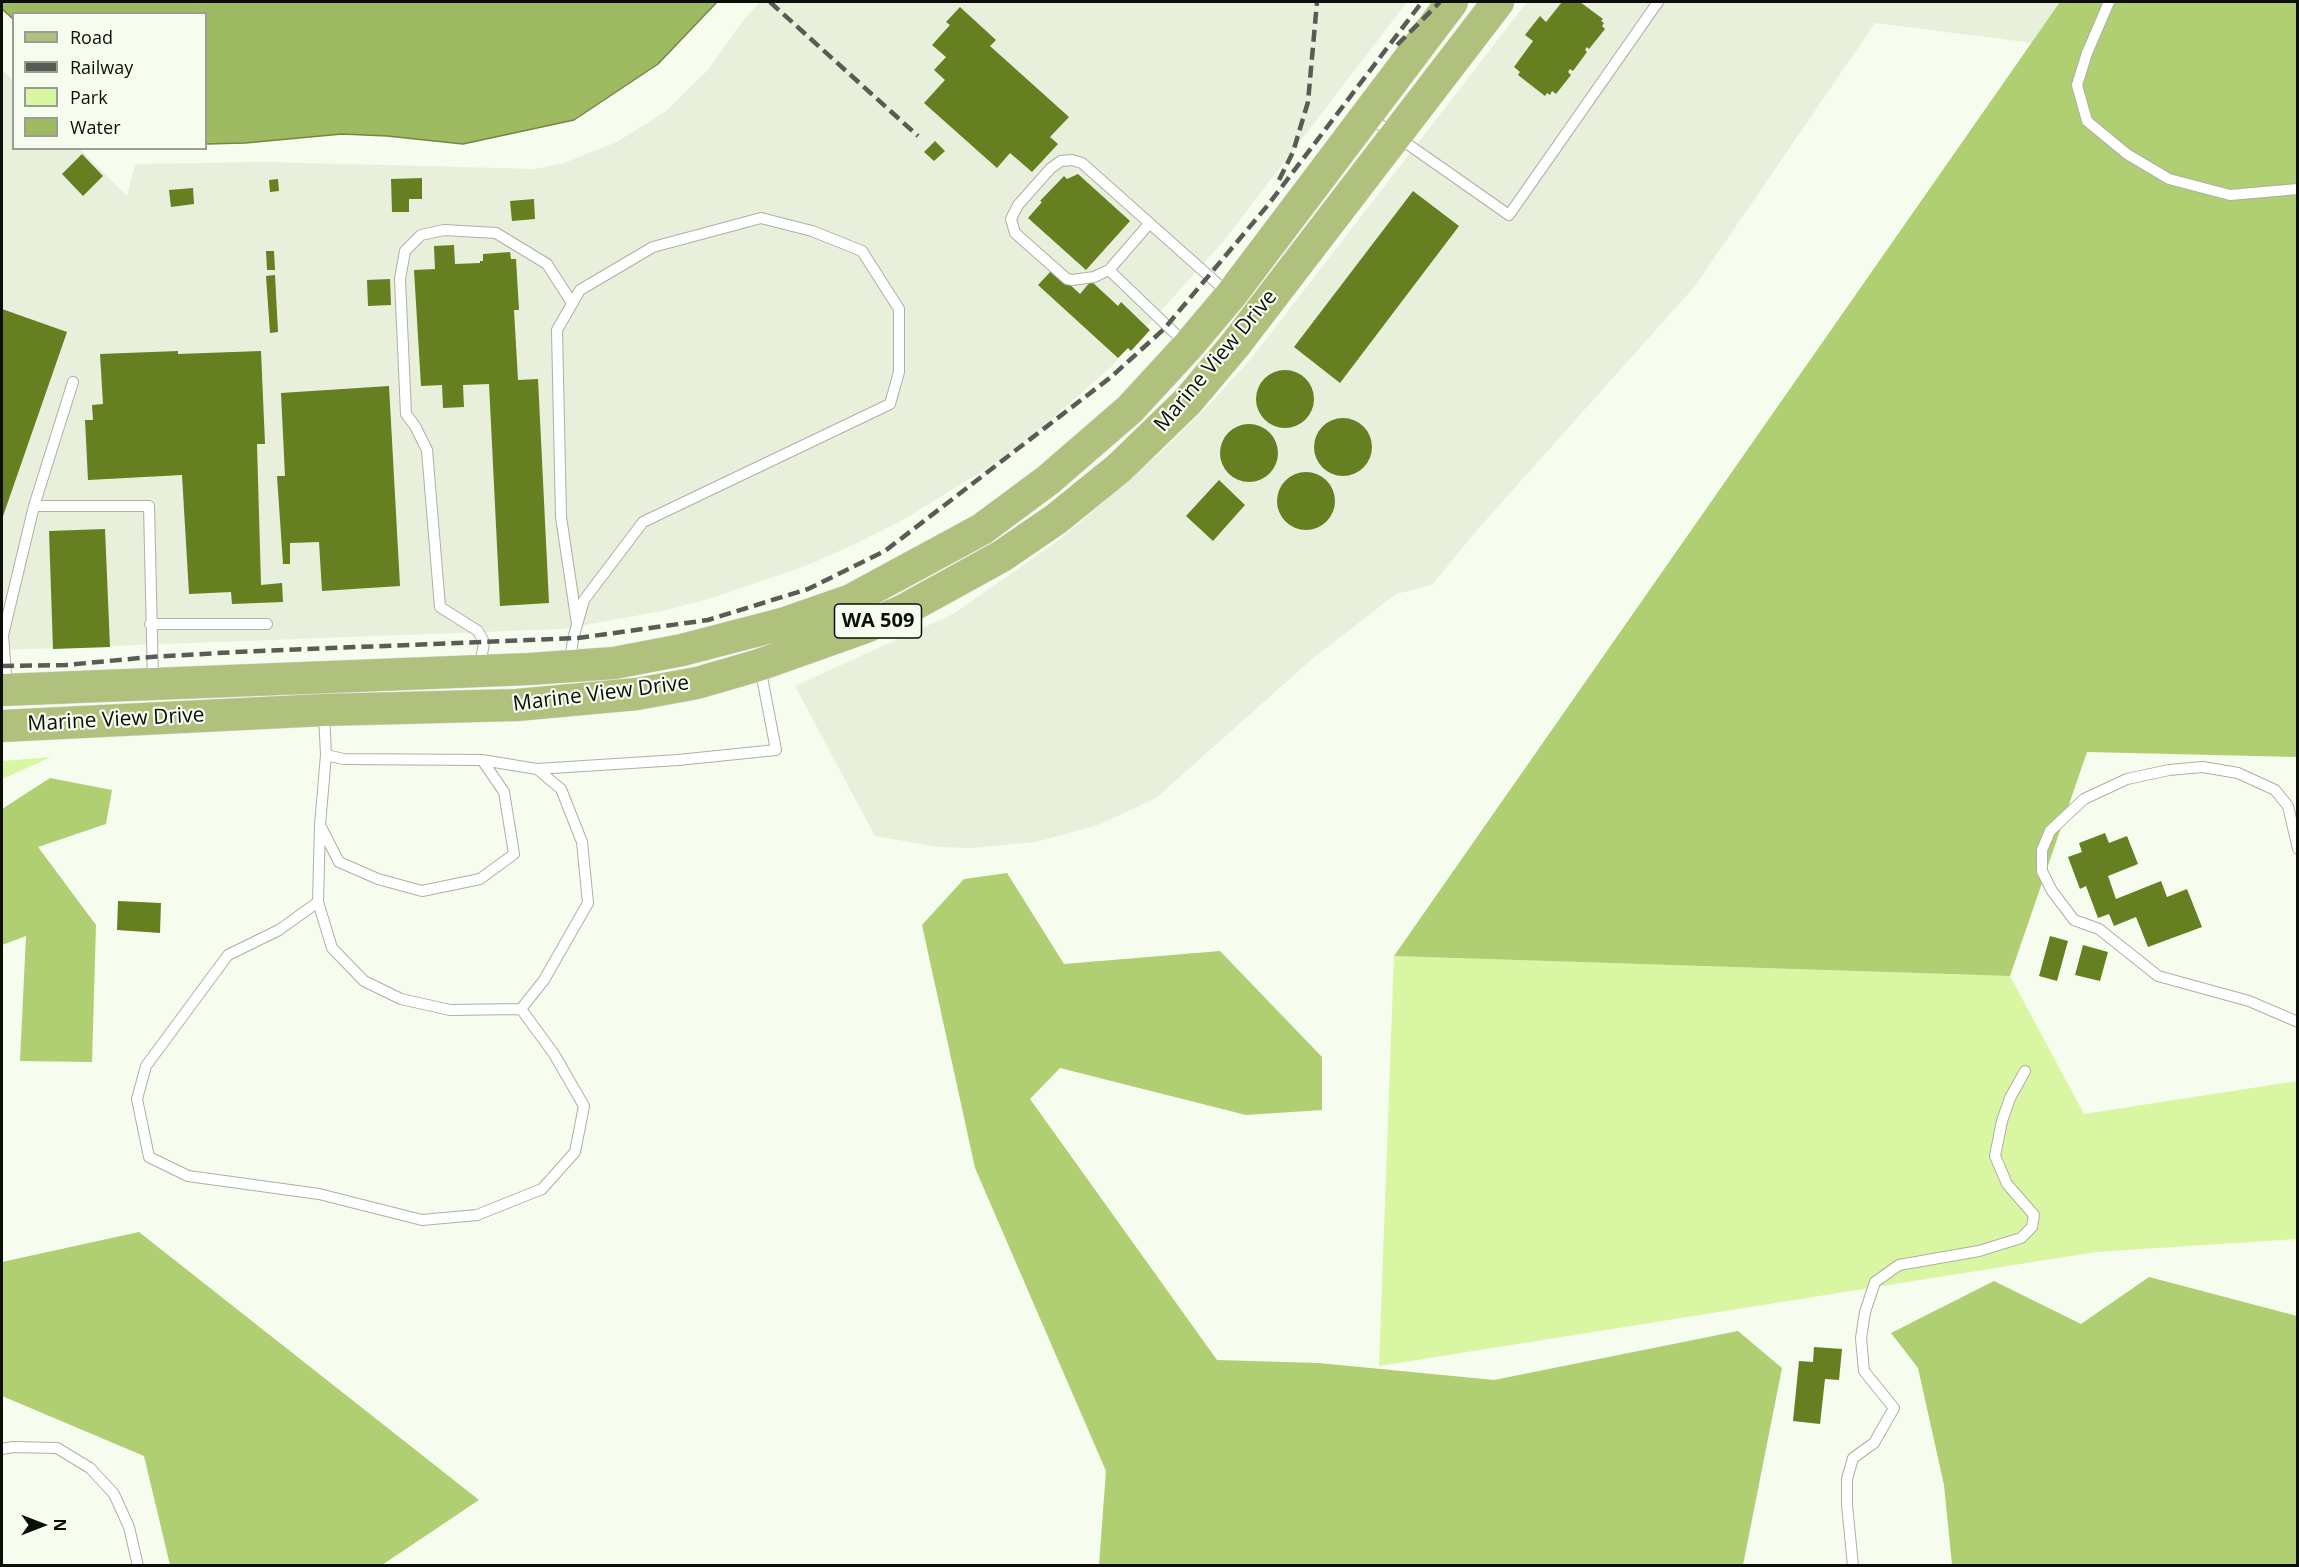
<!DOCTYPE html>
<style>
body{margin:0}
#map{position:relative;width:2299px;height:1567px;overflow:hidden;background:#f6fcee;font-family:"Open Sans",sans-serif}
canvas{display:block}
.frame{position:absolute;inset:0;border:3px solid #0d0e0a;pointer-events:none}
.legend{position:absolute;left:12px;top:12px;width:195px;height:138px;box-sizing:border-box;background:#f6fcee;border:2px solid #999d93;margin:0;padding:8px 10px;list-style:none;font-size:18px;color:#0d0e0a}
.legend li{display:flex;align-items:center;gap:12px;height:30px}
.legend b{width:30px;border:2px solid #999d93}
.north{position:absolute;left:12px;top:1495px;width:60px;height:60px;-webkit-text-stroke:4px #f6fcee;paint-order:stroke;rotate:90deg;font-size:16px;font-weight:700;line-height:24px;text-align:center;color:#0d0e0a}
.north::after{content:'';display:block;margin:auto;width:21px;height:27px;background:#0d0e0a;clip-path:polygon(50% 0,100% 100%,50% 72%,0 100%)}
</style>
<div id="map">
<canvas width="2299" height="1567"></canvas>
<div class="frame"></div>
<ul class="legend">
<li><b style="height:8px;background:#afc17d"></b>Road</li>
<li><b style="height:8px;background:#595c55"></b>Railway</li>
<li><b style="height:16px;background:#d9f6a2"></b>Park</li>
<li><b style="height:16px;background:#9ebb61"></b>Water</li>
</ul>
<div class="north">N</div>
</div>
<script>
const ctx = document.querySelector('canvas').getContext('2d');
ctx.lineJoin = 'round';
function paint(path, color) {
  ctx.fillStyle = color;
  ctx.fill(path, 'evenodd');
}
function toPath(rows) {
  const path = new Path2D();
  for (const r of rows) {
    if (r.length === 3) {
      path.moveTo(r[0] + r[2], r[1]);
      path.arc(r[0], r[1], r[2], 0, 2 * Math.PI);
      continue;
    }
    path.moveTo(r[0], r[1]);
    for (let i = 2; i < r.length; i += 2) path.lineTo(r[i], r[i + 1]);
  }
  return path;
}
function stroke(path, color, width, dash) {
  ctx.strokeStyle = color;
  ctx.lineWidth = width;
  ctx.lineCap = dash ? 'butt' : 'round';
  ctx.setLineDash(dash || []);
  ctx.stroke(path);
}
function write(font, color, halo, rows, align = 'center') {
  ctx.font = font + ' "Open Sans",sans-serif';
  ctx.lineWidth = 4.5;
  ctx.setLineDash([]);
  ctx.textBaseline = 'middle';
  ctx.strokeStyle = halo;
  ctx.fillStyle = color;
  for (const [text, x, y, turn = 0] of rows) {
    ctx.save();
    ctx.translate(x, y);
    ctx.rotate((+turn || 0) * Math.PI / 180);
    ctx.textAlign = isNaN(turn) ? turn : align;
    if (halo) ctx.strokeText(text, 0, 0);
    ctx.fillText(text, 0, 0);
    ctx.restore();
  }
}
paint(toPath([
 [760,2,1407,2,1226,238,1110,368,1032,436,989,467,901,521,855,544,808,565,712,598,662,611,562,629,2,650,2,69,13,81,14,148,80,149,127,196,135,164,267,162,535,169,564,163,617,142,666,111,708,70,742,22],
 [1527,2,2103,2,2073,48,1875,23,1695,286,1477,530,1432,585,1396,594,1312,659,1156,798,1098,825,1036,842,971,848,939,847,875,836,795,686,955,613,1062,538,1160,453,1206,408,1250,360]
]), '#e8efdb');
paint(toPath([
 [51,757,2,779,2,761],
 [1394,956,2010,976,2084,1114,2297,1081,2297,1239,2096,1252,1379,1366]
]), '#d9f6a2');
paint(toPath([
 [2060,2,2297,2,2297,757,2087,752,2010,976,1394,956],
 [50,778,112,790,106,824,38,847,96,925,92,1062,20,1061,26,936,2,945,2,809],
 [1007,873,1064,964,1220,951,1322,1057,1322,1110,1246,1115,1060,1068,1030,1099,1217,1360,1319,1363,1494,1380,1738,1331,1782,1368,1743,1565,1099,1565,1106,1471,975,1168,922,925,964,879],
 [139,1232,479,1500,382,1565,170,1565,144,1456,2,1396,2,1262],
 [2149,1277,2297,1316,2297,1565,1952,1565,1944,1485,1918,1368,1891,1333,1994,1281,2081,1324]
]), '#b0ce72');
const water = toPath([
 [2,2,717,2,658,64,574,120,463,144,387,136,342,134,245,143,206,144,206,14,14,14,13,19,2,9,2,2]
]);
paint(water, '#9ebb61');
stroke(water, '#728747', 1.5);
paint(toPath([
 [1562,2,1580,2,1603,19,1601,21,1604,23,1602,26,1605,29,1589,49,1587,47,1585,50,1587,52,1573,71,1570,69,1568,72,1571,75,1556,94,1552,91,1550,95,1547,93,1545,96,1518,75,1520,72,1514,67,1533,41,1525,35,1540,16,1546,22],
 [960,7,996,40,990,46,1069,117,1050,137,1058,144,1032,172,1010,153,997,168,924,103,945,80,934,70,946,57,932,45,950,25,946,22],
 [935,141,945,151,934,161,924,152],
 [82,154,103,176,83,196,62,174],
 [1078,174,1130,221,1086,270,1028,218,1042,202,1040,201,1064,176,1067,179],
 [422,178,422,199,409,199,409,212,392,212,391,179],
 [278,179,279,191,270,192,269,180],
 [193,188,194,204,171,207,169,190],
 [1413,191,1459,226,1340,383,1294,347],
 [534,199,535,219,512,221,510,201],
 [454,245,455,264,480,263,480,261,483,261,483,254,510,252,511,259,516,259,519,310,514,310,518,380,538,379,549,603,500,606,489,384,463,385,464,407,443,408,442,385,421,386,414,270,435,269,434,246],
 [266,251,274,251,275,270,267,270],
 [1053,269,1080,294,1091,281,1118,306,1121,302,1150,330,1131,351,1128,348,1118,358,1038,285],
 [275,275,278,332,270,333,266,276],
 [390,279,391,305,368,306,367,280],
 [2,309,67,332,2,519],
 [178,351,178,354,261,351,265,444,257,444,261,585,282,583,283,602,232,604,231,592,189,594,182,475,88,480,85,420,93,420,92,405,103,404,100,354],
 [1285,399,29],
 [389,386,400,586,322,591,319,542,290,543,290,564,283,564,277,476,285,476,281,393],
 [1343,447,29],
 [1249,453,29],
 [1306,501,29],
 [1219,480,1245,505,1213,541,1186,516],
 [105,529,110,647,53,649,49,531],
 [2105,833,2109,843,2127,836,2138,864,2108,876,2116,899,2161,881,2167,897,2187,889,2202,927,2148,947,2136,917,2114,926,2109,914,2098,918,2086,886,2080,889,2068,857,2082,852,2079,843],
 [118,901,161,903,160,933,117,930],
 [2050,936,2068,941,2057,981,2039,976],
 [2083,945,2108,952,2100,981,2075,975],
 [1814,1347,1842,1349,1839,1380,1825,1379,1820,1424,1793,1421,1799,1361,1813,1362]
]), '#657f21');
const service = toPath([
 [2109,2,2087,53,2077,85,2087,121,2127,154,2169,179,2230,195,2298,189],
 [1369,117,1509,215,1658,2],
 [1149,224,1109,270,1094,277,1072,280,1067,279,1015,233,1011,219,1018,205,1051,168,1061,161,1072,160,1082,163,1228,293],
 [1109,270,1187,345],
 [34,506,149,506,153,681],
 [150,624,267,624],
 [570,663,573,639,584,600,643,522,890,404,899,372,899,309,862,251,812,231,761,218,653,247,580,290,557,330,561,517,577,624],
 [480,667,484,642,478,631,440,607,427,450,415,426,406,414,400,279,405,251,421,235,444,230,496,233,547,264,572,303],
 [7,687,3,635,34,506,73,382],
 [324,714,326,755,320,825,318,902,332,948,364,981,401,999,450,1010,521,1009,544,980,588,903,582,842,561,789,537,769],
 [326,755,344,759,482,760,537,769,678,760,776,750,760,667],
 [321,827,339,862,378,879,422,891,480,879,514,854,504,792,482,760],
 [2298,849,2288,806,2275,790,2238,773,2203,767,2169,770,2127,779,2084,799,2050,831,2042,850,2042,871,2052,891,2074,920,2099,929,2158,976,2249,1001,2298,1022],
 [318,902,279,930,228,955,146,1066,137,1099,149,1157,188,1176,319,1194,422,1220,477,1215,542,1189,575,1152,584,1106,554,1054,521,1009],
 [2,1449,13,1447,57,1448,90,1468,114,1494,129,1527,138,1566],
 [1853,1566,1847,1505,1847,1479,1853,1458,1874,1443,1894,1408,1864,1371,1861,1338,1865,1312,1875,1282,1899,1265,1979,1251,2021,1238,2032,1227,2034,1215,2007,1184,1995,1156,2002,1121,2010,1098,2025,1071]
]);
const primary = toPath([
 [2,690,530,669,614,663,682,650,782,624,851,600,982,529,1048,480,1130,409,1188,346,1231,295,1452,2],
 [2,726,324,710,517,705,637,694,697,683,759,665,866,627,904,610,1002,556,1056,519,1119,468,1188,401,1235,345,1498,2]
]);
stroke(service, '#acb1a4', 12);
stroke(primary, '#ddd', 33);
stroke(service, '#fff', 10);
stroke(primary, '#afc17d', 32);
stroke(toPath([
 [770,2,918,136],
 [1397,45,1440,2],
 [1279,180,1293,152,1308,102,1317,2],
 [2,666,66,665,151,657,236,652,578,638,708,620,808,589,885,551,1111,377,1164,329,1268,205,1422,2]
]), '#595c55', 4.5, [12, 6]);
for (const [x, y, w] of [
 [878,621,87]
]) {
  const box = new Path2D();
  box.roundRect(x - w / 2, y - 17, w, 34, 4.5);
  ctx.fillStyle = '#f6fcee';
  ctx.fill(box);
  stroke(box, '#0d0e0a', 1.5);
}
write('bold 20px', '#0d0e0a', null, [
 ["WA 509",878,621]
]);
write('21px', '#0d0e0a', '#f6fcee', [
 ["Marine View Drive",1216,361,-50],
 ["Marine View Drive",601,694,-7],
 ["Marine View Drive",116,720,-3]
]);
</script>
